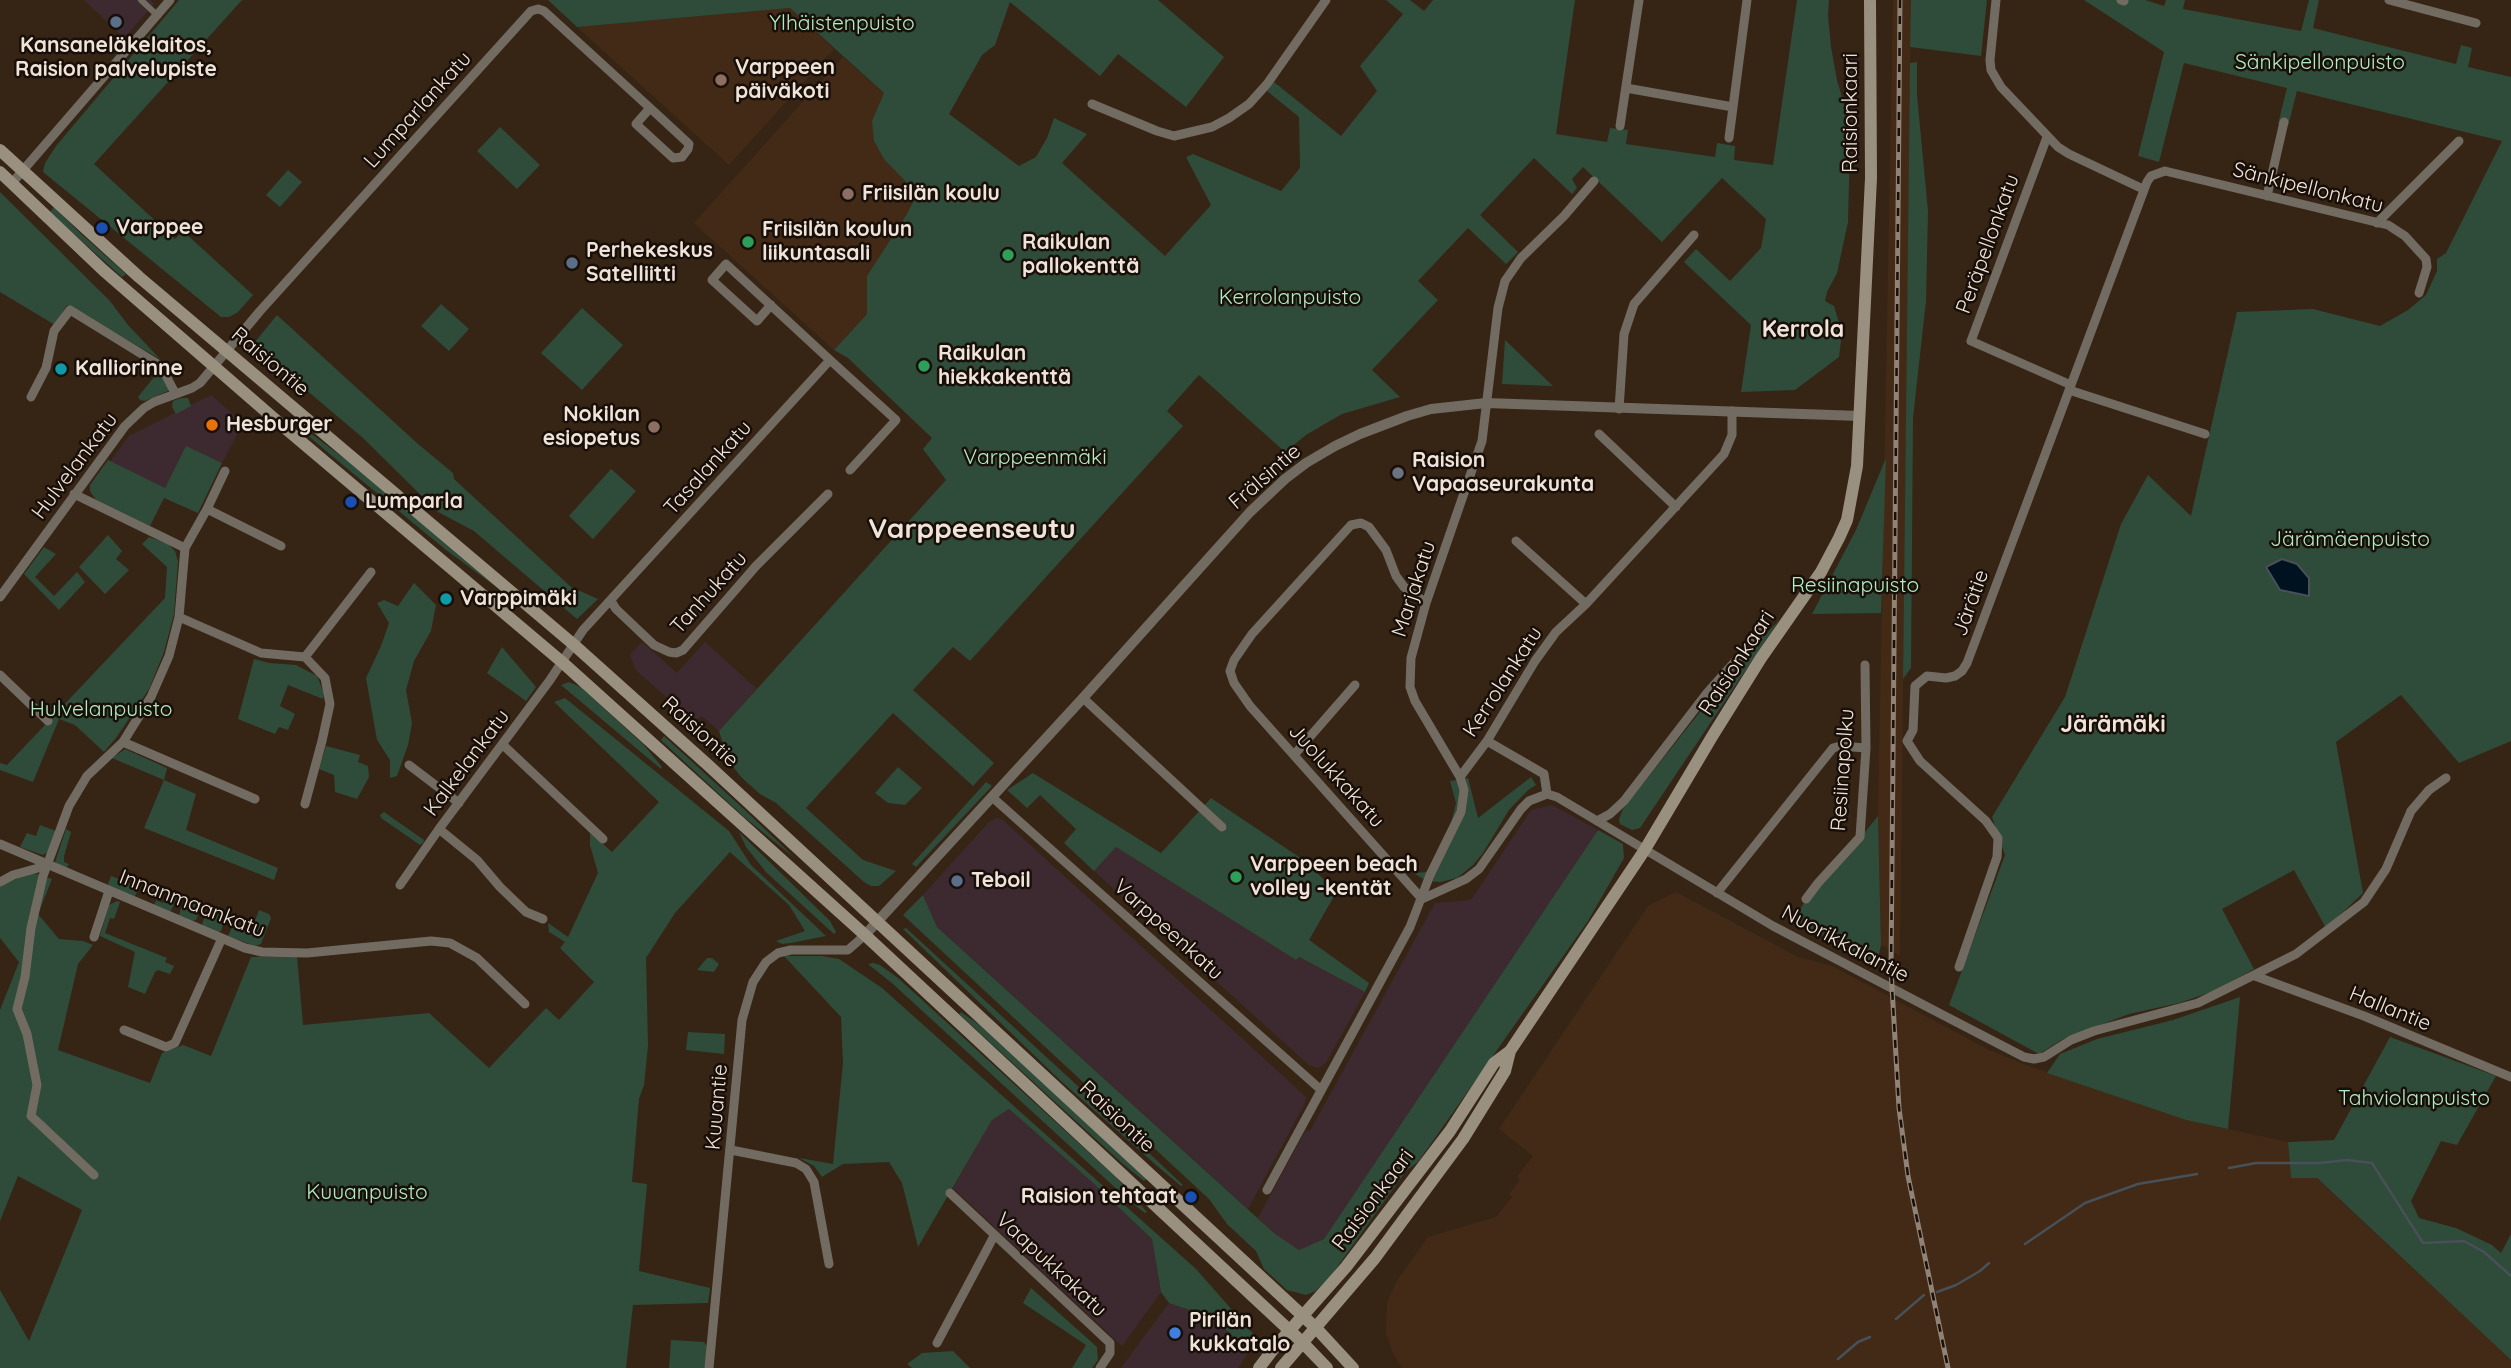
<!DOCTYPE html>
<meta charset="utf-8">
<style>
body{margin:0}
canvas{display:block;background:#362415}
</style>
<canvas width="2511" height="1368"></canvas>
<script>
const ctx = document.querySelector('canvas').getContext('2d');
ctx.lineJoin = 'round';
function paint(path, color) {
  ctx.fillStyle = color;
  ctx.fill(path, 'evenodd');
}
function toPath(rows) {
  const path = new Path2D();
  for (const r of rows) {
    path.moveTo(r[0], r[1]);
    for (let i = 2; i < r.length; i += 2) path.lineTo(r[i], r[i + 1]);
  }
  return path;
}
function stroke(path, color, width, dash) {
  ctx.strokeStyle = color;
  ctx.lineWidth = width;
  ctx.lineCap = dash ? 'butt' : 'round';
  ctx.setLineDash(dash || []);
  ctx.stroke(path);
}
function write(font, color, halo, rows, align = 'center') {
  ctx.font = font + ' Quicksand,sans-serif';
  ctx.lineWidth = 5;
  ctx.setLineDash([]);
  ctx.textBaseline = 'middle';
  ctx.strokeStyle = halo;
  ctx.fillStyle = color;
  for (const [text, x, y, turn = 0] of rows) {
    ctx.save();
    ctx.translate(x, y);
    ctx.rotate((+turn || 0) * Math.PI / 180);
    ctx.textAlign = isNaN(turn) ? turn : align;
    if (halo) ctx.strokeText(text, 0, 0);
    ctx.fillText(text, 0, 0);
    ctx.restore();
  }
}
paint(toPath([
 [84,0,150,0,154,4,124,38],
 [211,395,243,423,222,463,186,447,149,520,91,487,129,436],
 [642,642,677,673,705,642,757,689,719,731,703,717,692,720,636,670,630,655],
 [1552,805,1598,830,1324,1239,1299,1250,1275,1234,1258,1218,1306,1130,1310,1131,1435,903,1471,900,1531,810],
 [997,818,1003,820,1306,1097,1305,1103,1248,1209,937,927,923,895,990,821],
 [1116,847,1296,960,1298,957,1365,992,1326,1063,1318,1068,1309,1065,1094,871],
 [1009,1109,1092,1182,1152,1239,1161,1292,1122,1346,953,1188,992,1120],
 [1169,1303,1213,1318,1236,1339,1247,1354,1238,1368,1121,1368]
]), '#3d2a31');
paint(toPath([
 [1893,0,1911,0,1900,956,1881,945,1878,816],
 [790,8,834,49,729,165,577,27],
 [843,57,985,184,834,350,694,223],
 [1676,892,1798,957,1832,966,1989,1050,2026,1065,2186,1120,2288,1142,2291,1178,2316,1178,2511,1360,2511,1368,1402,1368,1393,1353,1386,1333,1387,1303,1396,1282,1428,1237,1496,1217,1512,1197,1509,1194,1520,1180,1517,1177,1533,1156,1499,1129,1648,906]
]), '#422a16');
paint(toPath([
 [179,0,242,0,94,164,175,239,183,231,253,295,238,312,229,317,221,317,43,172,45,163,56,146],
 [548,0,1158,0,1224,57,1186,107,1118,54,1100,76,1010,2,995,45,982,55,949,114,1019,166,1036,157,1047,138,1054,118,1087,134,1062,163,1165,256,1211,205,1186,157,1193,154,1281,191,1300,168,1299,117,1267,91,1274,82,1341,136,1377,91,1360,66,1403,14,1386,0,1410,0,1424,11,1433,0,1575,0,1556,134,1607,142,1610,128,1628,130,1626,144,1715,157,1717,143,1735,146,1734,160,1773,165,1797,0,1829,0,1828,15,1831,47,1837,80,1846,111,1850,145,1848,222,1837,273,1827,292,1825,301,1834,306,1842,333,1839,357,1795,390,1741,392,1751,325,1684,262,1696,249,1730,281,1761,248,1766,219,1722,178,1662,242,1583,167,1572,179,1577,188,1572,194,1534,158,1480,215,1518,252,1506,264,1468,228,1418,281,1438,300,1372,370,1400,397,1342,414,1306,435,1285,452,1199,375,1167,411,1183,426,1065,556,970,661,953,647,913,690,994,763,973,786,893,713,806,808,863,860,896,871,879,886,871,886,864,882,776,803,760,794,741,777,728,760,719,731,946,480,923,449,932,438,848,358,834,350,867,314,867,276,907,214,915,198,906,182,884,159,874,141,872,121,884,93,790,8,577,27],
 [1911,0,1987,0,1981,56,1910,47],
 [2084,0,2145,0,2164,6,2166,0,2185,0,2183,9,2301,31,2309,0,2319,0,2313,28,2456,64,2461,45,2472,48,2468,67,2511,77,2511,741,2459,763,2401,695,2336,742,2363,893,2326,928,2294,870,2222,909,2254,969,2214,991,2179,1003,2129,1014,2063,1039,2039,1054,1949,1005,2005,855,1992,817,2065,697,2121,524,2148,475,2191,516,2237,312,2313,309,2380,326,2408,310,2426,295,2437,271,2437,259,2446,253,2502,141,2297,91,2288,126,2278,124,2287,88,2184,63,2159,162,2138,156,2164,52],
 [1917,62,1917,95,1928,211,1926,301,1913,418,1911,668,1903,679,1910,63],
 [500,127,540,165,517,189,477,151],
 [288,170,302,182,280,207,266,195],
 [0,192,110,301,128,325,160,359,67,305,55,325,0,292],
 [54,207,80,233,126,274,122,277,76,236,50,212],
 [441,304,469,329,449,351,421,326],
 [582,308,623,345,582,390,541,353],
 [277,315,418,444,453,473,454,479,571,587,598,599,577,619,474,531,438,512,363,438,259,350,255,342],
 [1505,340,1553,386,1502,384],
 [158,372,162,372,170,387,168,391,145,401,140,400,138,397],
 [181,398,188,398,191,406,176,414,172,407,173,401],
 [301,426,349,462,495,586,446,550,344,466,299,428],
 [186,446,222,463,198,513,164,498,150,526,96,500,90,491,90,485,108,460,165,488],
 [1886,458,1881,613,1812,614,1856,530],
 [611,469,636,491,593,539,569,516],
 [108,535,122,551,116,559,129,570,105,594,79,567],
 [149,537,168,544,175,551,178,561,174,614,164,652,149,689,116,738,104,752,75,725,59,719,33,782,0,770,0,763,7,765,165,598,167,567,142,544],
 [44,547,56,554,35,577,54,596,77,572,85,582,59,610,24,574],
 [414,583,436,605,431,631,414,661,406,690,412,723,408,745,397,776,390,778,390,760,377,740,366,678,381,646,389,623,377,603,384,600,398,606],
 [1780,619,1640,828,1632,830,1620,824,1619,819,1623,809,1738,664],
 [502,647,536,687,526,701,487,673],
 [254,659,269,663,296,665,317,676,324,693,323,699,288,685,280,706,295,714,288,730,279,727,275,734,238,719],
 [569,682,581,687,644,745,662,767,661,769,561,685],
 [565,698,729,831,751,865,826,936,791,943,782,944,776,941,805,931,789,905,730,852,675,913,646,958,648,1046,644,1085,639,1099,632,1182,647,1184,639,1271,710,1288,708,1303,633,1305,626,1368,0,1368,0,1290,29,1341,82,1210,18,1176,0,1221,0,1010,19,962,0,938,0,887,9,881,34,873,52,879,38,914,59,939,83,941,93,945,78,964,58,1050,150,1083,162,1053,183,1045,211,1056,251,957,297,956,303,1025,429,1013,489,1068,546,1008,559,1020,594,982,560,948,565,942,549,932,548,923,568,937,598,873,590,845,590,834,592,834,612,852,659,802,554,702],
 [664,736,748,813,796,859,744,817,661,740],
 [326,746,360,755,358,762,368,766,369,777,357,799,335,792,334,775,319,769],
 [125,749,167,768,164,780,196,794,186,830,278,868,274,880,144,828,164,780,112,758],
 [898,767,922,788,905,805,888,803,875,793],
 [1033,773,1161,853,1211,798,1299,857,1337,891,1309,940,1369,983,1365,992,1299,957,1296,960,1116,847,1094,871,1064,843,1076,829,1040,795,1027,808,1007,790],
 [1531,777,1536,785,1528,790,1509,810,1483,853,1473,865,1457,878,1440,882,1427,881,1413,873,1427,872,1451,823,1456,803,1450,781,1468,778,1478,818],
 [986,782,992,786,916,867,912,864],
 [384,812,424,840,423,843,420,845,381,818,380,815],
 [1878,816,1881,945,1876,966,1794,920,1816,882,1856,843],
 [40,825,56,831,48,852,43,855,20,847,27,833,36,836],
 [66,829,71,832,64,856,64,862,69,864,65,870,55,862],
 [1598,830,1623,844,1624,858,1588,921,1418,1162,1406,1171,1333,1273,1316,1291,1306,1295,1287,1290,1264,1269,1256,1251,1227,1224,1209,1199,903,915,923,895,937,927,1275,1234,1299,1250,1324,1239],
 [739,832,830,921,836,932,834,934,766,872,746,847],
 [111,876,139,887,135,896,133,898,107,887],
 [170,892,177,897,171,911,168,912,154,905,156,900,163,903,167,893],
 [117,901,120,902,114,919,110,918,105,933,167,958,165,962,174,966,170,974,158,970,155,972,145,994,128,987,135,952,100,936,109,905],
 [183,902,191,905,195,903,200,905,201,908,196,920,191,921,179,915],
 [259,910,269,914,271,918,261,944,255,946,228,936,233,925,242,928,244,923,253,926],
 [207,911,226,916,221,931,217,933,204,927,202,924],
 [906,928,1067,1076,1183,1185,1181,1186,1156,1165,1061,1081,903,929],
 [784,956,822,956,839,959,882,988,1196,1269,1255,1336,1247,1354,1236,1339,1213,1318,1169,1303,1161,1292,1152,1239,1092,1182,1009,1109,992,1120,918,1247,902,1183,889,1162,843,1164,822,1177,814,1166,799,1158,833,1164,843,1063,841,1017],
 [707,958,712,958,719,964,714,972,697,970],
 [873,963,880,965,898,978,1117,1178,1147,1212,1145,1213,1133,1204,893,984,868,964],
 [2240,997,2228,1129,2186,1120,2047,1073,2060,1054,2097,1039,2173,1020],
 [961,1012,981,1026,1147,1178,1144,1181,1123,1164,959,1014],
 [688,1032,725,1034,724,1054,686,1050],
 [2390,1037,2496,1076,2457,1145,2441,1141,2411,1201,2419,1218,2456,1228,2492,1245,2501,1253,2511,1234,2511,1360,2317,1178,2291,1178,2288,1142,2334,1140],
 [1031,1288,1097,1347,1098,1360,1092,1368,1072,1368,1086,1345,1023,1303],
 [671,1340,704,1342,707,1346,705,1368,669,1368],
 [953,1351,970,1368,912,1368,907,1364,922,1353]
]), '#2f4b39');
const water = toPath([
 [2282,559,2297,564,2309,578,2309,596,2280,590,2266,567,2282,559]
]);
paint(water, '#001120');
stroke(water, '#485058', 2);
stroke(toPath([
 [2229,1168,2256,1163,2320,1163,2347,1160,2372,1163,2423,1243,2464,1241,2484,1252,2511,1276],
 [2025,1244,2085,1203,2138,1184,2197,1174],
 [1937,1292,1956,1285,1980,1271,1989,1263],
 [1896,1319,1924,1295],
 [1838,1359,1858,1342,1870,1337]
]), '#485058', 2.5);
stroke(toPath([
 [141,0,157,15]
]), '#716b61', 6);
stroke(toPath([
 [1996,0,1990,60,1991,70,2001,87,2058,147,2069,154,2143,189],
 [2121,0,2124,1],
 [2389,0,2476,23],
 [1626,88,1733,107],
 [1092,104,1157,131,1174,136,1212,127,1229,118,1249,104,1267,84,1326,0],
 [1620,126,1639,0],
 [2047,137,1971,341,2071,385],
 [1729,138,1747,0],
 [12,183,170,0],
 [2267,196,2284,122],
 [2377,223,2459,141],
 [830,360,896,420,850,470],
 [2069,390,2205,434],
 [31,397,46,368,54,331,70,310,161,366,175,393],
 [1619,409,1624,334,1634,304,1694,235],
 [1599,434,1676,507],
 [74,494,185,548,179,617,169,656,151,697,123,742,87,776,69,806,43,876,31,928,25,977,17,1009,27,1034,37,1085,31,1116,94,1175],
 [207,509,281,546],
 [1516,541,1586,604],
 [185,548,207,509,225,471],
 [0,597,125,426,144,408,154,402,192,388,200,383,260,311,531,11,538,9,544,11,661,118,689,144,688,149,682,157,673,158,636,124,650,108],
 [611,601,616,609,654,645,669,652,676,653,683,650,756,566,828,494],
 [1426,603,1404,587,1396,576,1386,550,1369,527,1361,523,1351,525,1252,634,1234,660,1230,671,1234,683,1250,706,1422,899,1466,879,1479,869,1521,809,1529,801,1547,794,1557,797,1773,926,1939,1013,2024,1057,2034,1059,2044,1057,2071,1040,2094,1031,2198,1003,2296,954,2364,902,2386,869,2411,811,2429,790,2446,778],
 [179,617,261,653,305,657],
 [0,675,48,721],
 [1083,698,1222,827],
 [1487,741,1544,774,1547,794],
 [123,742,255,799],
 [502,744,603,839],
 [1294,755,1355,685],
 [409,765,459,803],
 [1460,777,1415,701,1410,687,1411,658,1426,603,1482,441,1498,308,1505,281,1521,258,1564,216,1594,181],
 [992,797,1320,1089],
 [305,804,322,741,330,704,325,678,305,657,371,572],
 [1597,821,1610,814,1624,801,1707,693,1764,629],
 [439,829,477,860,500,887,526,912,543,919],
 [0,844,245,948,262,952,307,953,431,941,450,943,477,958,525,1004],
 [0,882,13,875,49,865],
 [400,885,439,829,550,680,583,630,830,360,726,264,712,280,757,321,771,305],
 [1717,893,1833,748,1840,746,1866,748],
 [1806,899,1818,883,1860,837,1866,748,1865,665],
 [94,937,109,891],
 [1959,967,1997,857,1998,838,1986,821,1920,761,1907,741,1913,730,1915,686,1927,676,1946,678,1955,676,1962,671,1967,663,2147,182,2151,176,2165,171,2388,225,2405,236,2426,259,2427,267,2419,293],
 [2255,976,2364,1016,2511,1077],
 [124,1030,166,1047,175,1043,222,938],
 [731,1150,796,1163,806,1169,814,1182,829,1264],
 [1267,1190,1410,927,1430,875,1461,812,1464,790,1460,777,1487,741,1535,661,1556,632,1586,604,1724,454,1732,435,1732,411],
 [950,1193,1110,1343,1110,1353,1100,1368],
 [937,1343,994,1236],
 [709,1368,742,1020,753,982,766,962,778,953,791,950,848,950,865,935]
]), '#716b61', 9);
stroke(toPath([
 [865,935,1083,698,1250,512,1285,479,1306,463,1335,446,1360,434,1407,416,1431,409,1486,403,1860,416]
]), '#716b61', 10);
stroke(toPath([
 [0,150,139,277,573,644,708,765,1317,1329,1353,1368],
 [0,172,103,270,285,428,562,662,865,935,1303,1343,1327,1368],
 [1259,1368,1275,1347,1346,1267,1450,1131,1494,1063,1510,1051],
 [1281,1368,1375,1258,1463,1139,1505,1071,1510,1051,1644,851,1713,735,1761,658,1821,572,1839,538,1847,520,1857,466,1871,178,1870,0]
]), '#9a9080', 12);
const rail = toPath([
 [1900,0,1891,970,1899,1108,1908,1176,1948,1368]
]);
stroke(rail, '#918276', 5);
stroke(rail, '#180f09', 2.5, [8]);
for (const [x, y, r, color] of [
 [116,22,7,"#5c6f8a"],
 [721,80,7,"#8d6e63"],
 [848,194,7,"#8d6e63"],
 [102,228,7,"#1a4fb4"],
 [748,242,7,"#2e9e5b"],
 [1008,255,7,"#2e9e5b"],
 [572,263,7,"#5c6f8a"],
 [924,366,7,"#2e9e5b"],
 [61,369,7,"#0f9aa8"],
 [212,425,7,"#e8710a"],
 [654,427,7,"#8d6e63"],
 [1398,473,7,"#6b7280"],
 [351,502,7,"#1a4fb4"],
 [446,599,7,"#0f9aa8"],
 [1236,877,7,"#2e9e5b"],
 [957,881,7,"#5c6f8a"],
 [1191,1197,7,"#1a4fb4"],
 [1175,1333,7,"#3f7fe0"]
]) {
  const dot = new Path2D();
  dot.arc(x, y, r, 0, 2 * Math.PI);
  ctx.fillStyle = color;
  ctx.fill(dot);
  stroke(dot, '#180f09', 2.5);
}
write('21px', '#b0ecc4', '#180f09', [
 ["Ylhäistenpuisto",842,24],
 ["Sänkipellonpuisto",2320,63],
 ["Kerrolanpuisto",1290,298],
 ["Varppeenmäki",1035,458],
 ["Järämäenpuisto",2350,540],
 ["Resiinapuisto",1855,586],
 ["Hulvelanpuisto",101,710],
 ["Tahviolanpuisto",2414,1099],
 ["Kuuanpuisto",367,1193]
]);
write('bold 21px', '#f0e3da', '#180f09', [
 ["Kansaneläkelaitos,",116,46,"center"],
 ["Raision palvelupiste",116,70,"center"],
 ["Varppeen",735,68],
 ["päiväkoti",735,92],
 ["Friisilän koulu",862,194],
 ["Varppee",116,228],
 ["Friisilän koulun",762,230],
 ["liikuntasali",762,254],
 ["Raikulan",1022,243],
 ["pallokenttä",1022,267],
 ["Perhekeskus",586,251],
 ["Satelliitti",586,275],
 ["Raikulan",938,354],
 ["hiekkakenttä",938,378],
 ["Kalliorinne",75,369],
 ["Nokilan",640,415,"right"],
 ["esiopetus",640,439,"right"],
 ["Hesburger",226,425],
 ["Raision",1412,461],
 ["Vapaaseurakunta",1412,485],
 ["Lumparla",365,502],
 ["Varppimäki",460,599],
 ["Varppeen beach",1250,865],
 ["volley -kentät",1250,889],
 ["Teboil",971,881],
 ["Raision tehtaat",1177,1197,"right"],
 ["Pirilän",1189,1321],
 ["kukkatalo",1189,1345]
], 'left');
write('21px', '#f0e3da', '#180f09', [
 ["Lumparlankatu",418,110,-48],
 ["Raisionkaari",1851,113,-90],
 ["Sänkipellonkatu",2308,188,14],
 ["Peräpellonkatu",1988,244,-70],
 ["Raisiontie",270,362,40],
 ["Hulvelankatu",75,466,-53],
 ["Tasalankatu",708,468,-48],
 ["Frälsintie",1265,477,-41],
 ["Marjakatu",1414,589,-72],
 ["Tanhukatu",709,593,-48],
 ["Järätie",1971,603,-70],
 ["Raisionkaari",1737,663,-57],
 ["Kerrolankatu",1503,682,-57],
 ["Raisiontie",700,732,42],
 ["Kalkelankatu",467,763,-53],
 ["Resiinapolku",1843,770,-86],
 ["Juolukkakatu",1336,776,48],
 ["Innanmaankatu",192,904,21],
 ["Varppeenkatu",1168,930,42],
 ["Nuorikkalantie",1845,944,28],
 ["Hallantie",2390,1009,22],
 ["Kuuantie",717,1107,-85],
 ["Raisiontie",1117,1117,43],
 ["Raisionkaari",1373,1200,-53],
 ["Vaapukkakatu",1051,1265,43]
]);
write('bold 23px', '#f0e3da', '#180f09', [
 ["Kerrola",1803,330],
 ["Järämäki",2113,725]
]);
write('bold 28px', '#f0e3da', '#180f09', [
 ["Varppeenseutu",972,530]
]);
</script>
